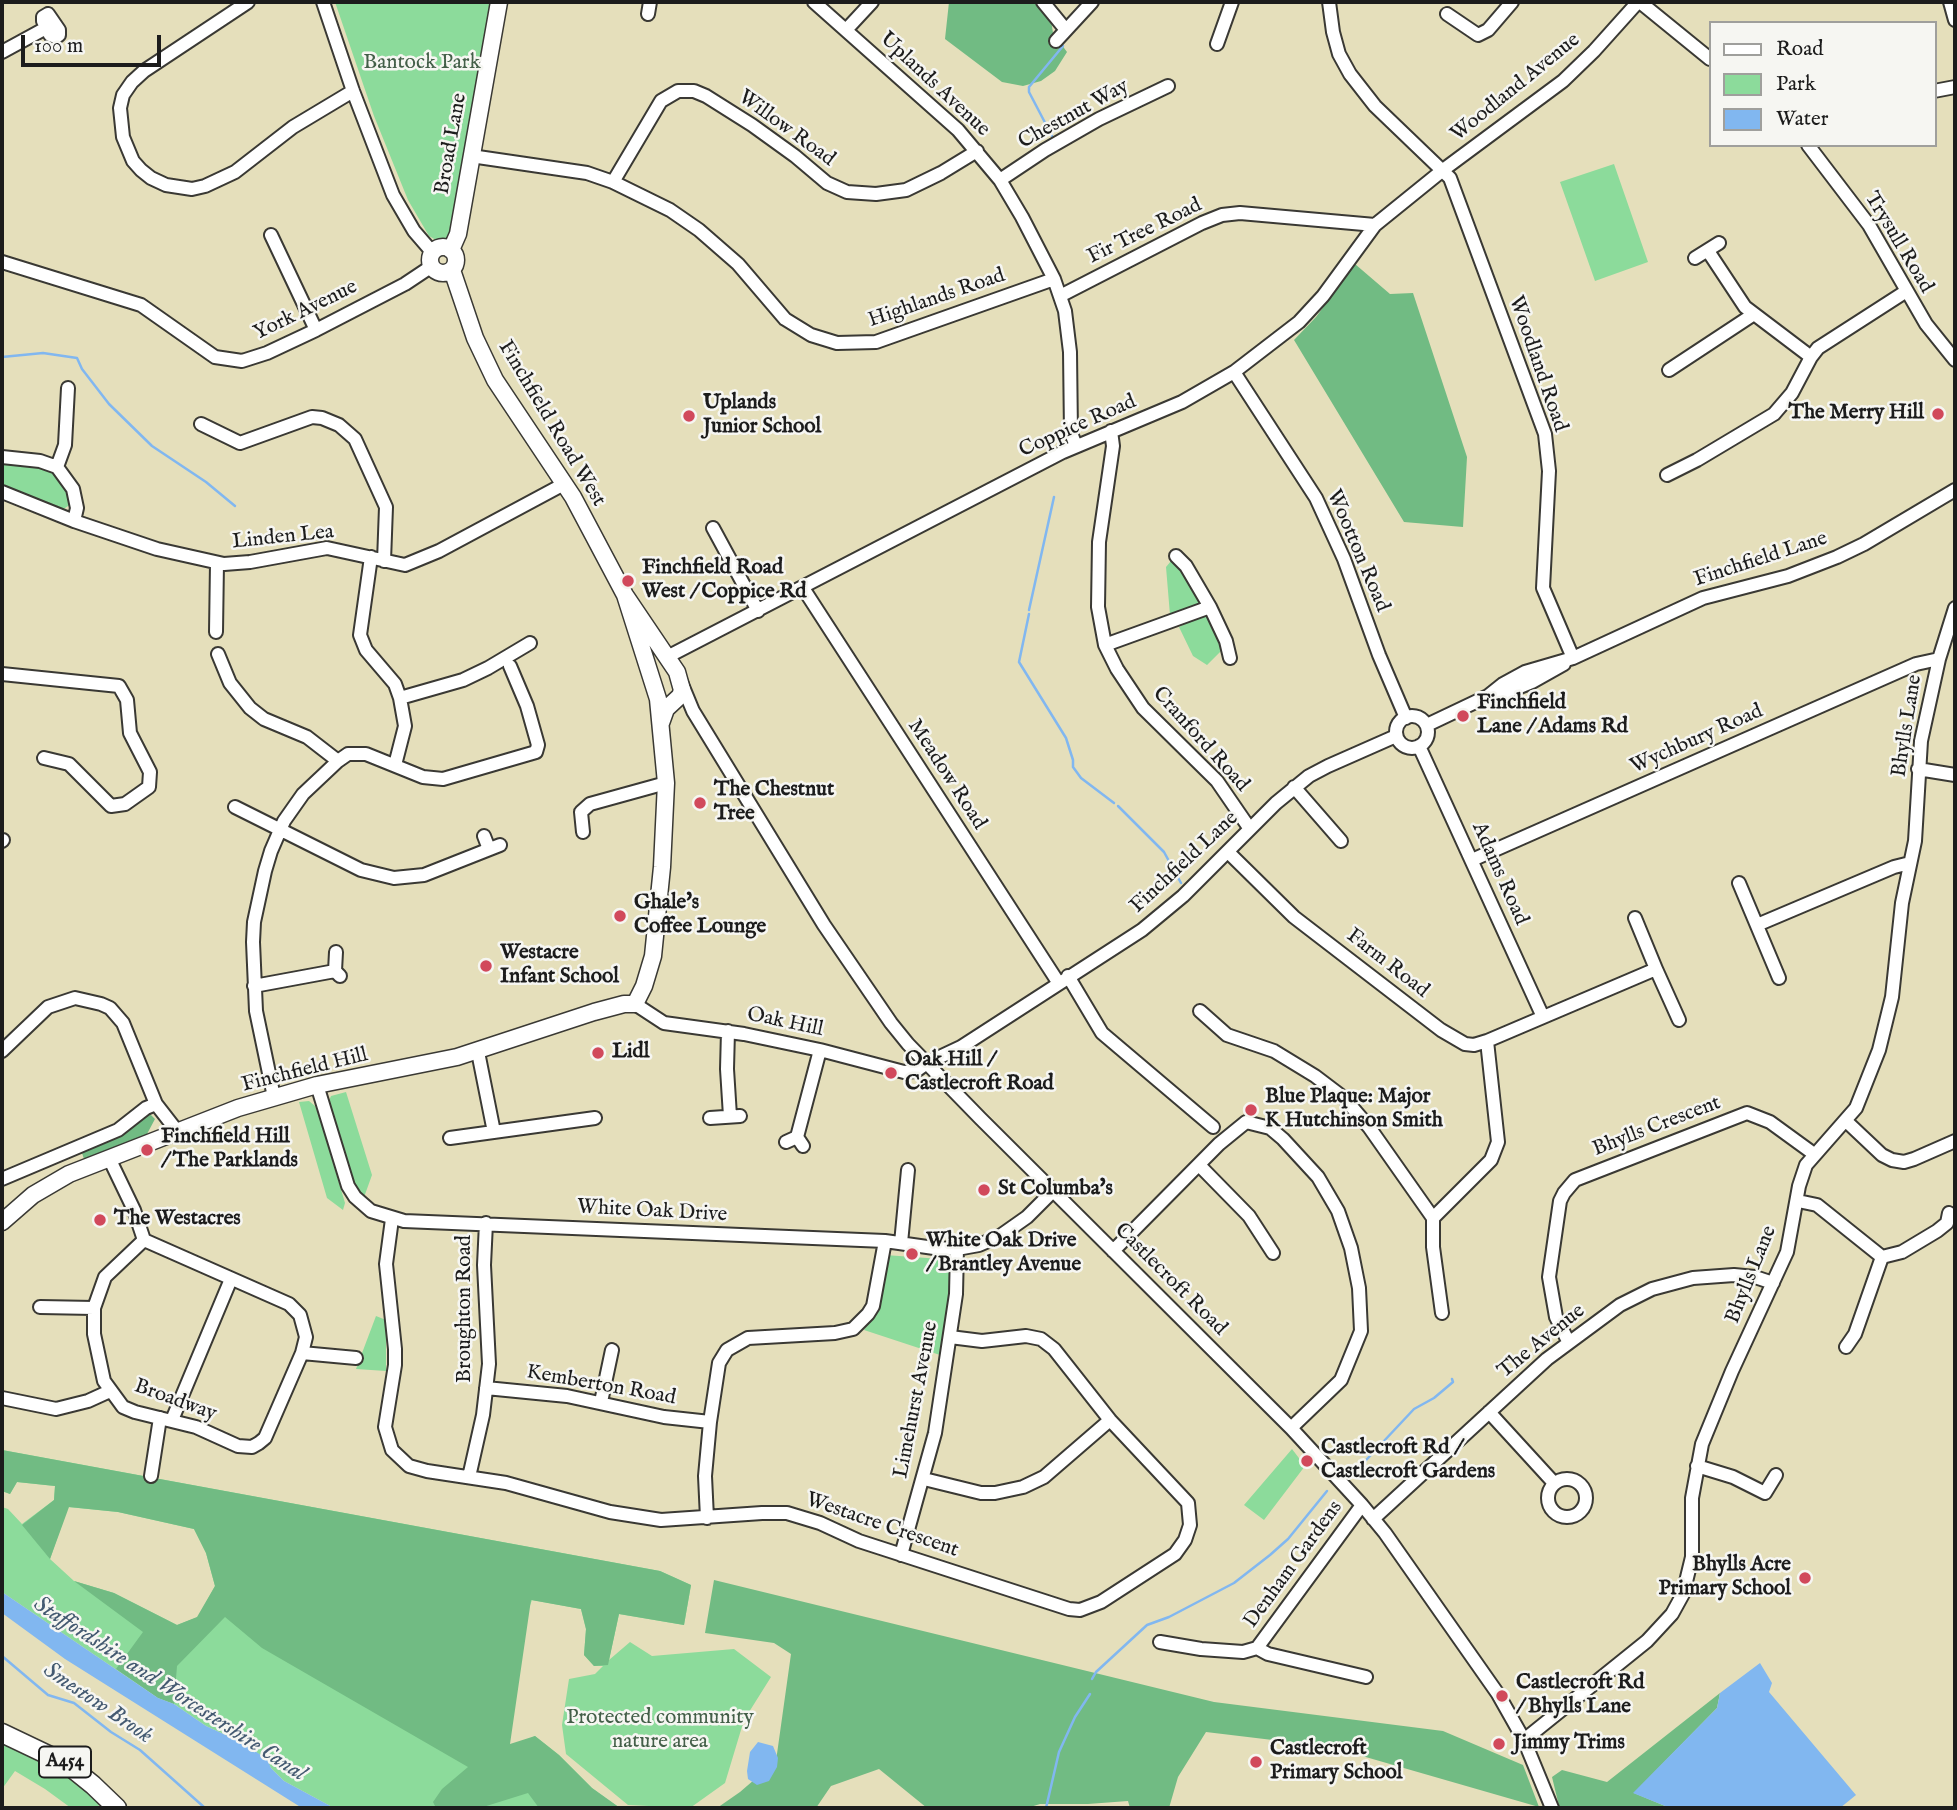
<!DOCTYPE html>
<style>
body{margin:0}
#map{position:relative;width:1957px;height:1810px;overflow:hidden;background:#e5dfbb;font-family:"IM FELL English",serif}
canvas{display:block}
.frame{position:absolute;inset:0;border:4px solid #1c1c1c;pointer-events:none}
.legend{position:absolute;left:1709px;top:21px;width:228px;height:126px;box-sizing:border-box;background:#f6f6f2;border:2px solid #9f9f9c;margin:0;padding:9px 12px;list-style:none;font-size:21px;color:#1c1c1c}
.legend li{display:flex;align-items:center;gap:14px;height:35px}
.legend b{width:35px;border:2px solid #9f9f9c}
.scale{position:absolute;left:21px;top:35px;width:140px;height:32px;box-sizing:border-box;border:4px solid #1c1c1c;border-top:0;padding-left:9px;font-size:21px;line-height:24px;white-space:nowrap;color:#1c1c1c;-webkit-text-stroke:5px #f6f6f2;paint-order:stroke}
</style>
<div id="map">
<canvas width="1957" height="1810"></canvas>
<div class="frame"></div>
<ul class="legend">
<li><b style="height:9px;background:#fff"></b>Road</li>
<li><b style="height:19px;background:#8cdb9b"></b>Park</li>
<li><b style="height:19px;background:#81b7f0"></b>Water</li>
</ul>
<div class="scale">100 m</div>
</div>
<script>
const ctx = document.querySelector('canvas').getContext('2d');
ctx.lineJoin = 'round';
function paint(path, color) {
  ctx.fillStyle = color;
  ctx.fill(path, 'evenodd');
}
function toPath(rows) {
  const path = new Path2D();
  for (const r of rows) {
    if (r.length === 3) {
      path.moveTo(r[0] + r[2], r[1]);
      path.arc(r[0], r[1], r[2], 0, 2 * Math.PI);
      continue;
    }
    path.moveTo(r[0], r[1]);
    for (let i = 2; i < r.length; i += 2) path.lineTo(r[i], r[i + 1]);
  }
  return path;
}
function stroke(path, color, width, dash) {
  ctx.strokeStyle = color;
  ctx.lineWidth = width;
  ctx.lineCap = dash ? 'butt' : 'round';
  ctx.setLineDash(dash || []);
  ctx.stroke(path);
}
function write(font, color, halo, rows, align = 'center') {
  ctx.font = font + ' "IM FELL English",serif';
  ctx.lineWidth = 5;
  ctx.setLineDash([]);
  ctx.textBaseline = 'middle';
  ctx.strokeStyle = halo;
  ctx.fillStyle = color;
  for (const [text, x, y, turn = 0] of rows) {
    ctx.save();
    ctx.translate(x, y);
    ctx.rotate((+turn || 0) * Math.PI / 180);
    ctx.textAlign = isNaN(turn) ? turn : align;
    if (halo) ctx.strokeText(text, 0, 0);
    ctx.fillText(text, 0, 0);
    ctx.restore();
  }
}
paint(toPath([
 [335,2,495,2,452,235,446,238,436,240,429,236,408,200,374,116],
 [1614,164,1648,262,1595,281,1560,182],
 [15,464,32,466,57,474,65,484,71,504,62,510,2,488,2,465],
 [1171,561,1182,570,1202,602,1199,607,1170,615,1166,567],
 [1203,615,1209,618,1222,643,1221,651,1207,665,1193,656,1179,627],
 [346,1092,372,1175,363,1200,352,1183,328,1103,331,1096],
 [309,1101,315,1106,320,1119,345,1203,343,1210,327,1198,299,1102],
 [885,1255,955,1260,940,1355,864,1330,875,1311],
 [376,1316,386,1320,386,1371,356,1369],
 [1292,1449,1305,1466,1264,1520,1244,1505],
 [2,1450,660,1571,691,1585,684,1625,619,1614,609,1660,630,1642,652,1656,734,1649,771,1677,744,1720,725,1783,690,1808,628,1805,566,1754,562,1725,569,1679,595,1674,603,1666,594,1666,584,1655,586,1629,581,1609,532,1600,468,1768,535,1736,559,1755,592,1788,620,1808,334,1808,284,1781,271,1768,266,1759,241,1742,206,1726,174,1704,158,1698,2,1592,2,1507,8,1509,22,1524,54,1500,55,1486,17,1482,10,1494,2,1491],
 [68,1507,118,1512,194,1529,206,1553,215,1586,198,1617,177,1625,114,1593,74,1581,50,1559],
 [2,1737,32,1749,105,1800,96,1808,71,1808,45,1789,15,1771,2,1789]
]), '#8cdb9b');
paint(toPath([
 [949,2,1037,2,1051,20,1053,33,1067,52,1055,71,1041,81,1023,86,1002,82,945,39],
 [1355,264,1390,294,1413,293,1467,457,1463,527,1404,522,1294,340,1316,317],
 [149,1113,155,1119,147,1134,131,1144,85,1162,81,1150],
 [2,1450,660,1571,691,1585,684,1625,619,1614,608,1665,594,1666,584,1655,586,1629,581,1609,531,1600,510,1744,535,1736,559,1755,592,1788,620,1808,539,1808,528,1793,480,1808,436,1808,433,1802,442,1789,468,1767,262,1648,225,1617,177,1666,174,1704,158,1698,116,1669,143,1632,74,1581,114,1593,177,1625,197,1617,215,1586,206,1553,194,1529,118,1512,69,1507,50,1559,22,1525,54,1500,55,1486,17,1482,10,1494,2,1491],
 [714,1580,1214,1702,1443,1731,1523,1765,1539,1807,1331,1747,1206,1732,1178,1777,1169,1808,1130,1808,1128,1801,1088,1804,1040,1804,1027,1808,927,1808,879,1769,831,1786,816,1808,717,1808,740,1792,776,1761,791,1654,774,1643,705,1633],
 [1720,1693,1717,1708,1634,1793,1670,1808,1565,1808,1559,1806,1552,1777,1562,1770,1607,1782]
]), '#71bb83');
paint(toPath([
 [2,1592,158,1698,174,1704,206,1726,241,1742,267,1759,271,1768,284,1781,334,1808,302,1808,65,1659,2,1613],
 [1760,1663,1772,1683,1769,1692,1856,1795,1840,1808,1670,1808,1633,1793,1717,1708,1720,1693],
 [758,1742,773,1746,778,1758,777,1767,769,1781,757,1785,748,1779,747,1771,750,1752]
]), '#81b7f0');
stroke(toPath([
 [1052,136,1029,92,1029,87,1063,46],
 [2,357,43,353,77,358,82,369,109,404,152,446,206,482,235,506],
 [1029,610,1054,497],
 [1029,614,1019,662,1066,738,1073,760,1073,767,1081,778,1114,803],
 [1118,806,1164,852,1181,883],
 [1353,1474,1414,1409,1434,1398,1453,1382,1452,1379],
 [2,1656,48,1695,74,1703,111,1732,140,1750,205,1808],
 [1092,1679,1096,1672,1147,1625,1169,1617,1234,1583,1270,1555,1288,1539,1327,1491],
 [1046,1808,1059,1752,1075,1717,1090,1694]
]), '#81b7f0', 2.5);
const minor = toPath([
 [248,2,144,71,132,82,123,95,120,108,123,137,133,161,141,170,151,178,166,185,192,189,205,186,235,172,293,127,353,91],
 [323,2,353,91,393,195,414,231,433,253],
 [814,2,958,130,1000,180,1022,217,1054,279,1065,311,1070,352,1071,433,1076,446],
 [1043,2,1066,30],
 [1329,2,1333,32,1339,54,1350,74,1375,106,1450,178,1545,434,1549,471,1543,588,1573,658],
 [1640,2,1710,59],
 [1950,2,1955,20],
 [48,14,59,30,59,35,56,37,50,35,43,21,43,17,48,14],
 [648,14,650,2],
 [1447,14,1478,35,1488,30,1512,2],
 [846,30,872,2],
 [1056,41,1092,2],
 [1217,44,1232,2],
 [2,52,46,28],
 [1934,91,1955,87],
 [1808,145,1869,225,1926,324,1955,360],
 [471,156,587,173,613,182,670,210,699,230,738,264,785,319,811,335,837,343,876,342,1054,279],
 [1000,180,1045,150,1099,119,1168,86],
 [613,182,661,101,678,91,694,91,706,96,752,125,795,156,827,183,847,192,876,194,906,190,941,173,977,151],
 [271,235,316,330],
 [1708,251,1745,307,1811,357],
 [1695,258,1719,243],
 [2,262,141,305,215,357,242,361,267,353,316,330,405,284,432,266],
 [1060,296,1202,223,1222,215,1240,213,1375,225],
 [1669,370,1754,314],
 [1234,372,1316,498,1344,559,1379,655,1406,718],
 [201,424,240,443,312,417,322,418,339,425,355,439,386,507,384,561],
 [1111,431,1113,446,1099,542,1098,607,1105,645,1117,669,1143,708,1217,781,1250,829],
 [2,457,40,461,57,467,73,489,77,508,74,521,157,549,224,564,250,562,327,548,405,565,439,551,564,484],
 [57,467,65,445,68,388],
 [1667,475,1697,460,1774,414,1792,393,1811,357,1818,348,1905,292],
 [2,492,74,521],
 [713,528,758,611],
 [1176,556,1186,566,1210,607,1226,641,1230,658],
 [371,557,360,635,366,650,395,684,400,698,405,726,395,765],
 [803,588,1058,982],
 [216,632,217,563],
 [1105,645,1210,607],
 [218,654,230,683,250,708,264,719,307,737,338,761],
 [667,657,1063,452,1182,402,1234,372,1299,322,1323,296,1375,225,1443,170,1563,81,1594,51,1638,2],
 [2,674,119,686,127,700,130,733,150,772,149,787,125,804,111,806,69,764,44,758],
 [681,682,693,711,824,925,891,1023,908,1044,980,1118,1291,1428,1362,1505,1385,1533,1498,1694,1524,1740,1552,1808],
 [1488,696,1503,684,1525,672,1573,658,1703,598,1788,576,1837,557,1864,544,1955,490],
 [400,698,463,680,488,668,530,643],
 [1412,732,16],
 [1427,725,1488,696,1505,693,1532,682,1564,664],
 [1419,746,1543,1017],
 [1918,769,1955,775],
 [1294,787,1341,841],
 [235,807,361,870,394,878,424,875,500,845],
 [583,832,581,812,590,804,666,783],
 [484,836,489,849],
 [2,841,3,840],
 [1228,852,1294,917,1441,1030,1465,1044,1474,1045,1487,1041,1656,969,1679,1020],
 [1472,860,1916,664,1939,659],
 [1739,883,1779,978],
 [1635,918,1656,969],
 [1757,925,1894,867,1910,863],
 [336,952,335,971,340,976],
 [1068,976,1102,1033,1213,1127],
 [254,986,335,971],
 [635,1004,664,1023,744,1034,820,1050,904,1072,916,1071,927,1063,961,1047,1142,930,1183,896,1276,803,1309,776,1328,766,1396,736],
 [1200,1011,1227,1035,1274,1051,1315,1076,1344,1098,1369,1127,1433,1218,1433,1247,1442,1313],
 [728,1031,727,1069,730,1116],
 [2,1051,48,1007,75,998,101,1004,110,1008,123,1023,156,1104,177,1131],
 [478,1052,494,1132],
 [317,1085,348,1186,355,1197,371,1211,404,1221,885,1241,934,1248,957,1249,979,1245,1000,1236,1027,1217,1053,1191],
 [274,1097,256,1011,253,942,254,922,265,871,271,851,284,821,303,794,338,761,348,754,366,754,423,777,443,779,536,752,538,745,527,706,510,666],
 [710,1118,740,1116],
 [1846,1121,1882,1155,1892,1160,1904,1162,1914,1159,1955,1141],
 [797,1137,820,1050],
 [450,1138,595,1118],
 [786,1142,797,1137,803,1146],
 [109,1158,134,1210,144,1240,289,1304,300,1315,306,1337,302,1353,265,1438,259,1443,252,1447,238,1446,196,1427,135,1412,123,1407,104,1381,94,1334,94,1308,105,1277,144,1240],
 [1199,1165,1249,1216,1273,1253],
 [2,1179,118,1130,146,1108,156,1104],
 [1798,1201,1817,1205,1882,1257,1902,1252,1937,1231,1947,1223,1949,1213],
 [1433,1218,1491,1160,1498,1142,1487,1041],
 [392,1219,386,1264,395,1349,395,1365,385,1427,392,1450,409,1466,427,1471,506,1483,610,1512,661,1520,762,1513,787,1513,820,1523,859,1541,1069,1609,1080,1610,1101,1602,1175,1554,1185,1540,1190,1525,1188,1503,1110,1420,1054,1349,1041,1339,1026,1336,982,1341,950,1337],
 [901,1243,908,1170],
 [1113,1251,1219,1144,1246,1122,1270,1128,1283,1139,1318,1177,1338,1211,1351,1248,1359,1288,1361,1331,1341,1380,1291,1428],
 [40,1307,94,1308],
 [1568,1341,1556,1317,1549,1277,1560,1201,1564,1193,1575,1180,1747,1113,1770,1122,1814,1154],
 [1846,1347,1855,1334,1882,1257],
 [302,1353,356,1358],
 [486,1388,567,1396,664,1417,710,1422],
 [2,1398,56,1409,88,1401,110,1391],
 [601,1402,612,1350],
 [1489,1412,1554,1483],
 [172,1420,231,1279],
 [1697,1466,1733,1477,1765,1493,1776,1475],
 [151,1476,160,1418],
 [469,1477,483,1415,489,1364,484,1265,486,1223],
 [1567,1498,19],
 [924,1479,981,1493,995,1493,1023,1487,1044,1477,1110,1420],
 [707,1518,705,1476,710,1422,719,1363,727,1350,748,1338,835,1333,853,1329,868,1314,873,1306,885,1241],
 [1373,1519,1547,1359,1620,1305,1652,1289,1693,1278,1734,1275,1755,1277,1773,1283],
 [901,1555,935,1433,956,1294,957,1249],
 [1160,1642,1201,1649,1243,1652,1257,1648,1362,1505],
 [1257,1648,1268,1654,1366,1677],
 [1524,1740,1647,1641,1672,1614,1683,1594,1692,1557,1692,1498,1702,1444,1732,1371,1787,1252,1799,1186,1806,1165,1856,1108,1879,1050,1892,997,1902,903,1915,841,1921,741,1939,659,1955,608]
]);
const major = toPath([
 [443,260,13],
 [451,250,458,234,499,2],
 [452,270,475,338,495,380,573,497,625,595,677,672,682,690,680,696,666,709,661,723],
 [2,1222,33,1195,69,1174,238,1108,317,1085,457,1057,594,1012,624,1004,635,1004,644,986,653,956,662,867,666,783,658,699,625,595]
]);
const highway = toPath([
 [2,1733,67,1764,93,1785,117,1808]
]);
stroke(minor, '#3a3934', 16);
stroke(major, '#3a3934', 19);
stroke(highway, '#3a3934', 21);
stroke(minor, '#fff', 12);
stroke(major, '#fff', 16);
stroke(highway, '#fff', 18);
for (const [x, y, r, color] of [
 [1938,414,7,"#d1495b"],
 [689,416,7,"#d1495b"],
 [628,581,7,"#d1495b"],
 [1463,716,7,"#d1495b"],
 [700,803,7,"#d1495b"],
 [620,916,7,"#d1495b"],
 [486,966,7,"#d1495b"],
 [598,1053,7,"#d1495b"],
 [891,1073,7,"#d1495b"],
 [1251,1110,7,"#d1495b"],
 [147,1150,7,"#d1495b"],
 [984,1190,7,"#d1495b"],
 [100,1220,7,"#d1495b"],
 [912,1254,7,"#d1495b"],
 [1307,1461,7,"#d1495b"],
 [1805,1578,7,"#d1495b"],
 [1502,1696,7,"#d1495b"],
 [1499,1744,7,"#d1495b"],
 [1256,1762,7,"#d1495b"]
]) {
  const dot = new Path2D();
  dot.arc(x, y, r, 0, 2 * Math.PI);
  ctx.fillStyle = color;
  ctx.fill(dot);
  stroke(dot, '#f6f6f2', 2.5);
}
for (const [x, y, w] of [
 [65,1762,52]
]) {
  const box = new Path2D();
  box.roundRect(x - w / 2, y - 15.5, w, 31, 5);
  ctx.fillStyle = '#f6f6f2';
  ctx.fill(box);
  stroke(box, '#1c1c1c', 2);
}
write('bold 19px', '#1c1c1c', null, [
 ["A454",65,1762]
]);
write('21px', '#435f48', '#f6f6f2', [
 ["Bantock Park",422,64],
 ["Protected community",660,1719],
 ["nature area",660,1743]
]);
write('21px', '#1c1c1c', '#f6f6f2', [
 ["Uplands Avenue",934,85,43],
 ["Woodland Avenue",1516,88,-39],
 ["Chestnut Way",1074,115,-29],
 ["Willow Road",786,129,36],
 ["Broad Lane",452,144,-80],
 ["Fir Tree Road",1145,232,-26],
 ["Trysull Road",1898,243,59],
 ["Highlands Road",937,299,-19],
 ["York Avenue",306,311,-26],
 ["Woodland Road",1537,364,71],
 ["Finchfield Road West",551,424,59],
 ["Coppice Road",1078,427,-24],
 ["Linden Lea",283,538,-6],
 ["Wootton Road",1357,551,67],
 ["Finchfield Lane",1761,560,-18],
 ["Bhylls Lane",1908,726,-81],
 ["Cranford Road",1200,740,48],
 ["Wychbury Road",1697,740,-24],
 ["Meadow Road",946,775,57],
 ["Finchfield Lane",1185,863,-43],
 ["Adams Road",1499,874,66],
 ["Farm Road",1387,964,38],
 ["Oak Hill",785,1023,12],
 ["Finchfield Hill",305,1071,-14],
 ["Bhylls Crescent",1657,1127,-21],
 ["White Oak Drive",652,1212,3],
 ["Bhylls Lane",1752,1275,-68],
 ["Castlecroft Road",1170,1280,45],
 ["Broughton Road",466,1309,-90],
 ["The Avenue",1542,1342,-39],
 ["Kemberton Road",601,1386,10],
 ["Limehurst Avenue",917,1400,-79],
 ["Broadway",175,1401,20],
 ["Westacre Crescent",882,1526,19],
 ["Denham Gardens",1294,1565,-54]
]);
write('bold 21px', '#1c1c1c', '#f6f6f2', [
 ["Uplands",703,404],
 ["Junior School",703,428],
 ["The Merry Hill",1924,414,"right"],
 ["Finchfield Road",642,569],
 ["West / Coppice Rd",642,593],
 ["Finchfield",1477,704],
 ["Lane / Adams Rd",1477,728],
 ["The Chestnut",714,791],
 ["Tree",714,815],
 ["Ghale's",634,904],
 ["Coffee Lounge",634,928],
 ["Westacre",500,954],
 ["Infant School",500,978],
 ["Lidl",612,1053],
 ["Oak Hill /",905,1061],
 ["Castlecroft Road",905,1085],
 ["Blue Plaque: Major",1265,1098],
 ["K Hutchinson Smith",1265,1122],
 ["Finchfield Hill",161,1138],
 ["/ The Parklands",161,1162],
 ["St Columba's",998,1190],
 ["The Westacres",114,1220],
 ["White Oak Drive",926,1242],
 ["/ Brantley Avenue",926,1266],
 ["Castlecroft Rd /",1321,1449],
 ["Castlecroft Gardens",1321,1473],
 ["Bhylls Acre",1791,1566,"right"],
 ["Primary School",1791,1590,"right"],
 ["Castlecroft Rd",1516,1684],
 ["/ Bhylls Lane",1516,1708],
 ["Jimmy Trims",1513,1744],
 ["Castlecroft",1270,1750],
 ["Primary School",1270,1774]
], 'left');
write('italic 23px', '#445a71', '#f6f6f2', [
 ["Staffordshire and Worcestershire Canal",169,1690,33],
 ["Smestow Brook",97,1704,34]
]);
</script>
